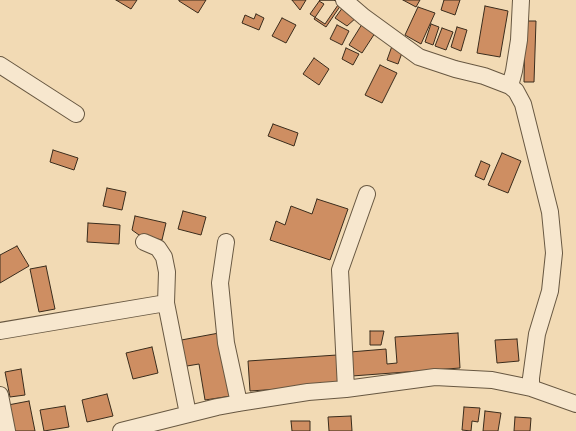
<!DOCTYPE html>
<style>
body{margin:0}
canvas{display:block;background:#f2dab4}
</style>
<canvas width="576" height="431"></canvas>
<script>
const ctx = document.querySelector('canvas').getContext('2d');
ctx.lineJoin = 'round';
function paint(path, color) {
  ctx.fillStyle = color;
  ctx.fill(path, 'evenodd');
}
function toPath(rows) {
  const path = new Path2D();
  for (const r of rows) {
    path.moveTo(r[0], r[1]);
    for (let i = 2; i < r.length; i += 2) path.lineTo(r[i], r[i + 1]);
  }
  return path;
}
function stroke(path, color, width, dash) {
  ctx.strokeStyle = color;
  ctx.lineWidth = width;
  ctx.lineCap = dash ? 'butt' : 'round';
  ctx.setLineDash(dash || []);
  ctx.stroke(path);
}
const building = toPath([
 [116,0,137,0,131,9,116,0],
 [179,0,206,0,198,13,179,1,179,0],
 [292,0,306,0,300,10,292,0],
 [320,0,334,0,341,5,326,27,314,19,324,4,319,1,320,0],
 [320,0,336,0,340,2,325,24,310,14,320,0],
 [403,0,420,0,416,7,403,0],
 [444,0,460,0,455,15,441,10,444,0],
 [485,6,508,11,500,57,477,53,485,6],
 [343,7,357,17,347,26,335,18,343,7],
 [418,7,435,13,421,44,405,35,418,7],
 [256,14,264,18,259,30,242,23,245,15,254,19,256,14],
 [282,18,296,25,286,43,272,36,282,18],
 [364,21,377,30,362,53,349,45,364,21],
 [525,21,536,21,534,82,524,82,525,21],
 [431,24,439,27,433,45,425,42,431,24],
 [337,25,349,31,342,45,330,39,337,25],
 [457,27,467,30,461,51,451,47,457,27],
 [442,28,453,32,446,50,435,46,442,28],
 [392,46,403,50,398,64,387,60,392,46],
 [346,48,359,54,353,65,342,59,346,48],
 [314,58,329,69,319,85,303,74,314,58],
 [380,65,397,73,382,103,365,95,380,65],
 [273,124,298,133,294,146,268,136,273,124],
 [53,150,78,158,74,170,50,162,53,150],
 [502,153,521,161,508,193,488,185,502,153],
 [481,161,490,165,484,180,475,176,481,161],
 [107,188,126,192,122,210,103,206,107,188],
 [317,199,348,209,330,260,270,240,276,221,285,225,291,206,312,214,317,199],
 [183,211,206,217,201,235,178,229,183,211],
 [135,216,166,223,162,240,139,235,132,230,135,216],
 [88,223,120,225,119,244,87,242,88,223],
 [17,246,29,266,0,283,0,255,17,246],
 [46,266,55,309,39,312,30,269,46,266],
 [370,331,384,331,381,345,370,345,370,331],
 [219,333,231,396,205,400,199,364,181,367,176,341,219,333],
 [458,333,460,368,352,376,350,352,386,349,387,364,397,363,395,337,458,333],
 [517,339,519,361,497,363,495,340,517,339],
 [152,347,158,373,133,379,126,353,152,347],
 [337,355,339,385,250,391,248,361,337,355],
 [21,369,25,395,10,397,5,372,21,369],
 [107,394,113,416,87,422,82,400,107,394],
 [29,401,35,431,13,431,8,405,29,401],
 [65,406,69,427,44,431,40,410,65,406],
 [464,407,480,408,478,422,472,421,471,431,462,430,464,407],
 [485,411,501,413,498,431,483,431,485,411],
 [351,416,352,431,329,431,328,417,351,416],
 [515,417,531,418,530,431,514,431,515,417],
 [291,421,310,421,310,431,292,431,291,421]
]);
paint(building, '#ce8e62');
stroke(building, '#3a2c1c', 1);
const street = toPath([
 [344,0,364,17,419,57,455,69,484,76,510,86,516,91,523,104,550,212,554,253,550,291,537,334,531,378,531,388],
 [0,65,76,114],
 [510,86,514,71,519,40,521,0],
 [144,242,158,248,164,257,167,272,166,303,188,414],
 [226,242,220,283,226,343,239,403],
 [0,331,166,303],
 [346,389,340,270,367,194],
 [0,395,7,431],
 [121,431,217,407,239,403,308,392,346,389,435,377,492,380,531,388,576,404]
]);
stroke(street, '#685842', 18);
stroke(street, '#f7e7ce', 16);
</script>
